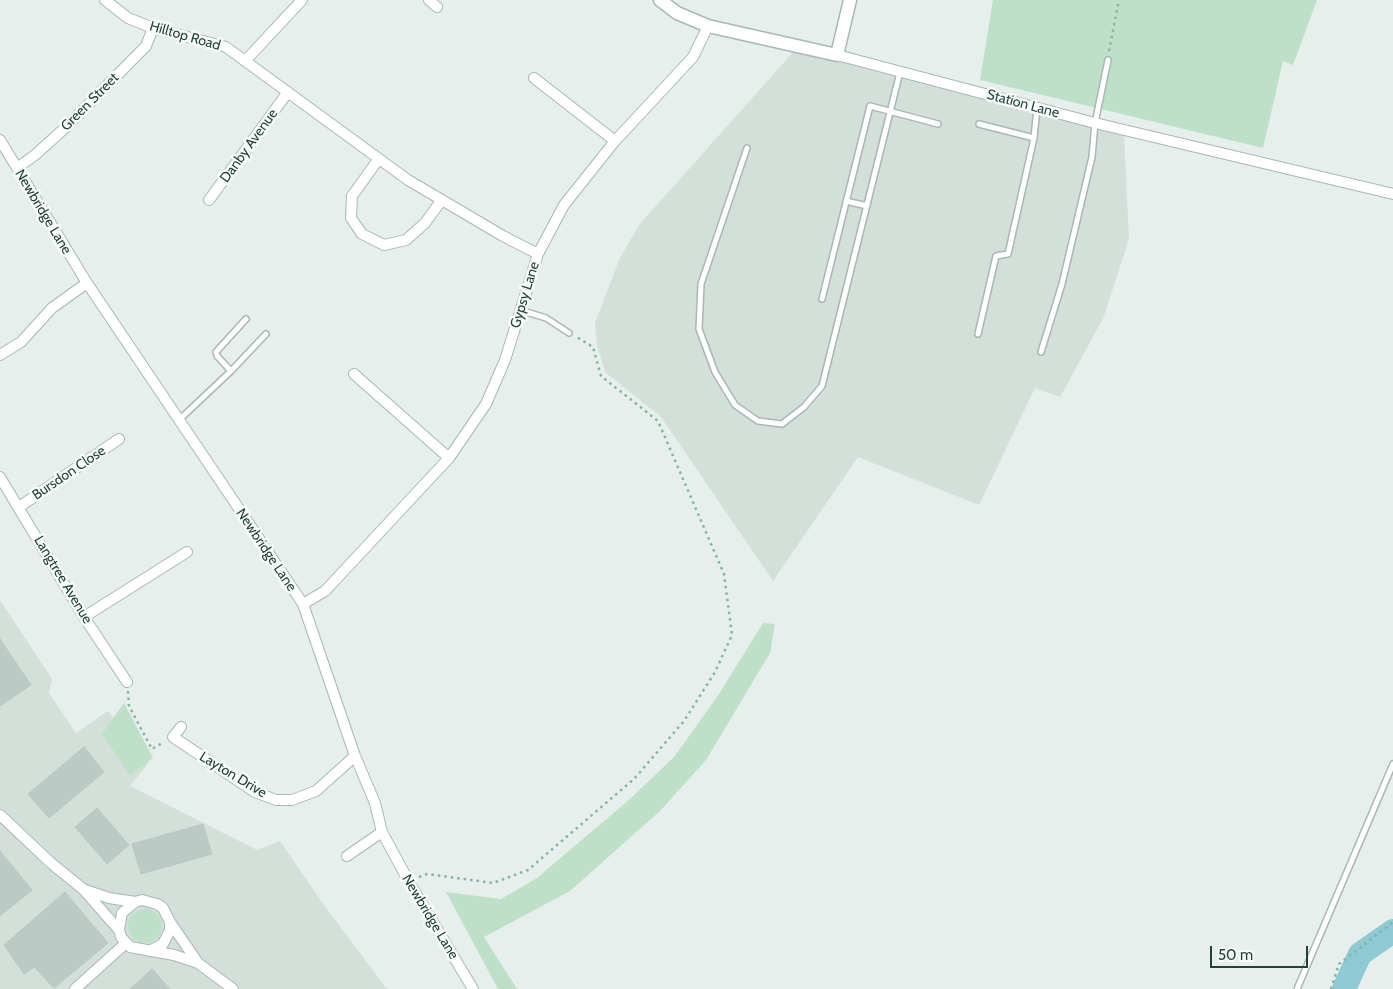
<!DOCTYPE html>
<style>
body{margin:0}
#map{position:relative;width:1393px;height:989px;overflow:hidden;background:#e6efeb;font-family:Cabin,sans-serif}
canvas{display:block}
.scale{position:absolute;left:1210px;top:946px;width:98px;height:22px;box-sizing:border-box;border:2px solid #24423a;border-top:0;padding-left:6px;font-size:15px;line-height:18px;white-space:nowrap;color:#24423a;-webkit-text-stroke:4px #f7fbf9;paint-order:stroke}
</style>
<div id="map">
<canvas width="1393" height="989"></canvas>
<div class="scale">50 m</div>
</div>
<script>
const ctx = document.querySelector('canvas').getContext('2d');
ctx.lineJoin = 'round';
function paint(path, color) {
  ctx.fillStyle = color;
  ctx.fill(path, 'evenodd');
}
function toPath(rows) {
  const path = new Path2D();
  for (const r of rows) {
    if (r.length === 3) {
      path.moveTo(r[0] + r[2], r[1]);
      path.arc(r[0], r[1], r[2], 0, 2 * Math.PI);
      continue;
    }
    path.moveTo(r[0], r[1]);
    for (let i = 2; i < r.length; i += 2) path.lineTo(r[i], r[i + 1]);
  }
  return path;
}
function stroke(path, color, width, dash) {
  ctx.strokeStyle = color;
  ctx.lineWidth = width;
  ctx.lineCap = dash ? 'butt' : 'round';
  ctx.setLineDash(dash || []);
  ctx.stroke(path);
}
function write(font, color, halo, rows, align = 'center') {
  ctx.font = font + ' Cabin,sans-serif';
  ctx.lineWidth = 5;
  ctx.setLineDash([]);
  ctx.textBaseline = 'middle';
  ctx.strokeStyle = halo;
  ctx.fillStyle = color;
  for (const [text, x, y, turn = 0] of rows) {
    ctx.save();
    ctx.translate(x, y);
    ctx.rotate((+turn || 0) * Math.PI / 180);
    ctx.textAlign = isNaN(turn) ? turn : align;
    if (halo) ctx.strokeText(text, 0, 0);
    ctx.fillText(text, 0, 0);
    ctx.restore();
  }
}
paint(toPath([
 [795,50,1124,135,1129,239,1103,319,1060,397,1035,388,979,505,858,457,773,581,661,417,605,372,597,345,595,323,619,260,639,225],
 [0,600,52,679,49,693,76,733,108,711,149,762,130,786,257,850,280,841,321,901,387,989,0,989]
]), '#d4dfda');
paint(toPath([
 [993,0,1317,0,1293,65,1283,61,1263,148,980,80],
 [763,623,775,624,770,653,706,760,660,811,570,891,484,937,517,989,498,989,446,892,501,899,537,878,630,799,675,756,719,694],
 [124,703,153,758,130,775,102,734],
 [145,926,17]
]), '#bfe0c8');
stroke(toPath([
 [1344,989,1360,954,1393,931]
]), '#8ec9d4', 24);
const building = toPath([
 [0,639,31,685,0,706,0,639],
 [84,747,104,772,49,818,28,794,84,747],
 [97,808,129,845,107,864,75,827,97,808],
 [203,824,212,854,141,874,132,844,203,824],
 [0,851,32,890,0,916,0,851],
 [65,892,108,943,54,988,34,967,24,974,4,945,65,892],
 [152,969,170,989,130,989,152,969]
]);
paint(building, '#bbcac4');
stroke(building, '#b8c9c2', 1);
const service = toPath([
 [979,124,1034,138],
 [747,148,701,284,699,329,715,372,735,405,758,421,782,424,804,407,822,386,900,72],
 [846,201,867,206],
 [822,299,870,106,938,124],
 [520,310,546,318,569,333],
 [978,334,996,256,1008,254,1034,138,1037,108],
 [1041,352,1062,284,1092,157,1095,123,1108,60],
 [231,371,266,334],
 [179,420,231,371,217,356,216,352,246,319],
 [1297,989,1393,764]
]);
const minor = toPath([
 [105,0,128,18,153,28,226,47,408,180,503,236,538,254],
 [429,0,437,7],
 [837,55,1095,123,1393,194],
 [245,61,302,0],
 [534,78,615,141],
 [0,140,87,283,303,604,355,756,375,803,382,832,409,882,473,989],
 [378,160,352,196,351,218,362,234,384,245,406,240,425,223,441,201],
 [17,168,35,155,66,127,146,46,153,28],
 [209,200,288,92],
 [0,355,21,342,52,308,87,283],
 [354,374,449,458],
 [0,477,84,617,127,682],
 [19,507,119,439],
 [303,604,325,591,449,458,486,404,505,360,538,254,564,205,615,141,693,57,708,26],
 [84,617,187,552],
 [181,727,173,737,255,792,276,800,292,800,316,791,355,756],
 [0,815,51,863,83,889,119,930],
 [347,856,382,832],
 [85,890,109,898,135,902],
 [149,951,163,944,170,930,170,922],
 [198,963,174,955,130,947,121,937,119,930,122,913,135,902,142,900,157,904,163,908,170,922,198,963,233,989],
 [75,989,126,943]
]);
const tertiary = toPath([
 [660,0,677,13,708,26,837,55,850,0]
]);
stroke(service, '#a8b8b2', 8);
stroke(minor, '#a8b8b2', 12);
stroke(tertiary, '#a8b8b2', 15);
stroke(toPath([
 [1109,51,1119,0],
 [128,691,129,706,152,749,164,742],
 [419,877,427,874,493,883,528,870,634,779,684,721,715,672,732,635,724,574,658,421,601,376,593,347,575,336],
 [1331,989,1339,964,1393,922]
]), '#86b3a5', 2.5, [2.5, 4]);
stroke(service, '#fff', 5);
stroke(minor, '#fff', 10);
stroke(tertiary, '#fff', 12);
write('14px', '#24423a', '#f7fbf9', [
 ["Hilltop Road",185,36,16],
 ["Green Street",90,102,-45],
 ["Station Lane",1023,104,15],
 ["Danby Avenue",249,146,-54],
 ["Newbridge Lane",43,212,59],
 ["Gypsy Lane",525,295,-73],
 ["Bursdon Close",69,473,-34],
 ["Newbridge Lane",266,550,56],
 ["Langtree Avenue",63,580,59],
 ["Layton Drive",233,775,31],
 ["Newbridge Lane",430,917,59]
]);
</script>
